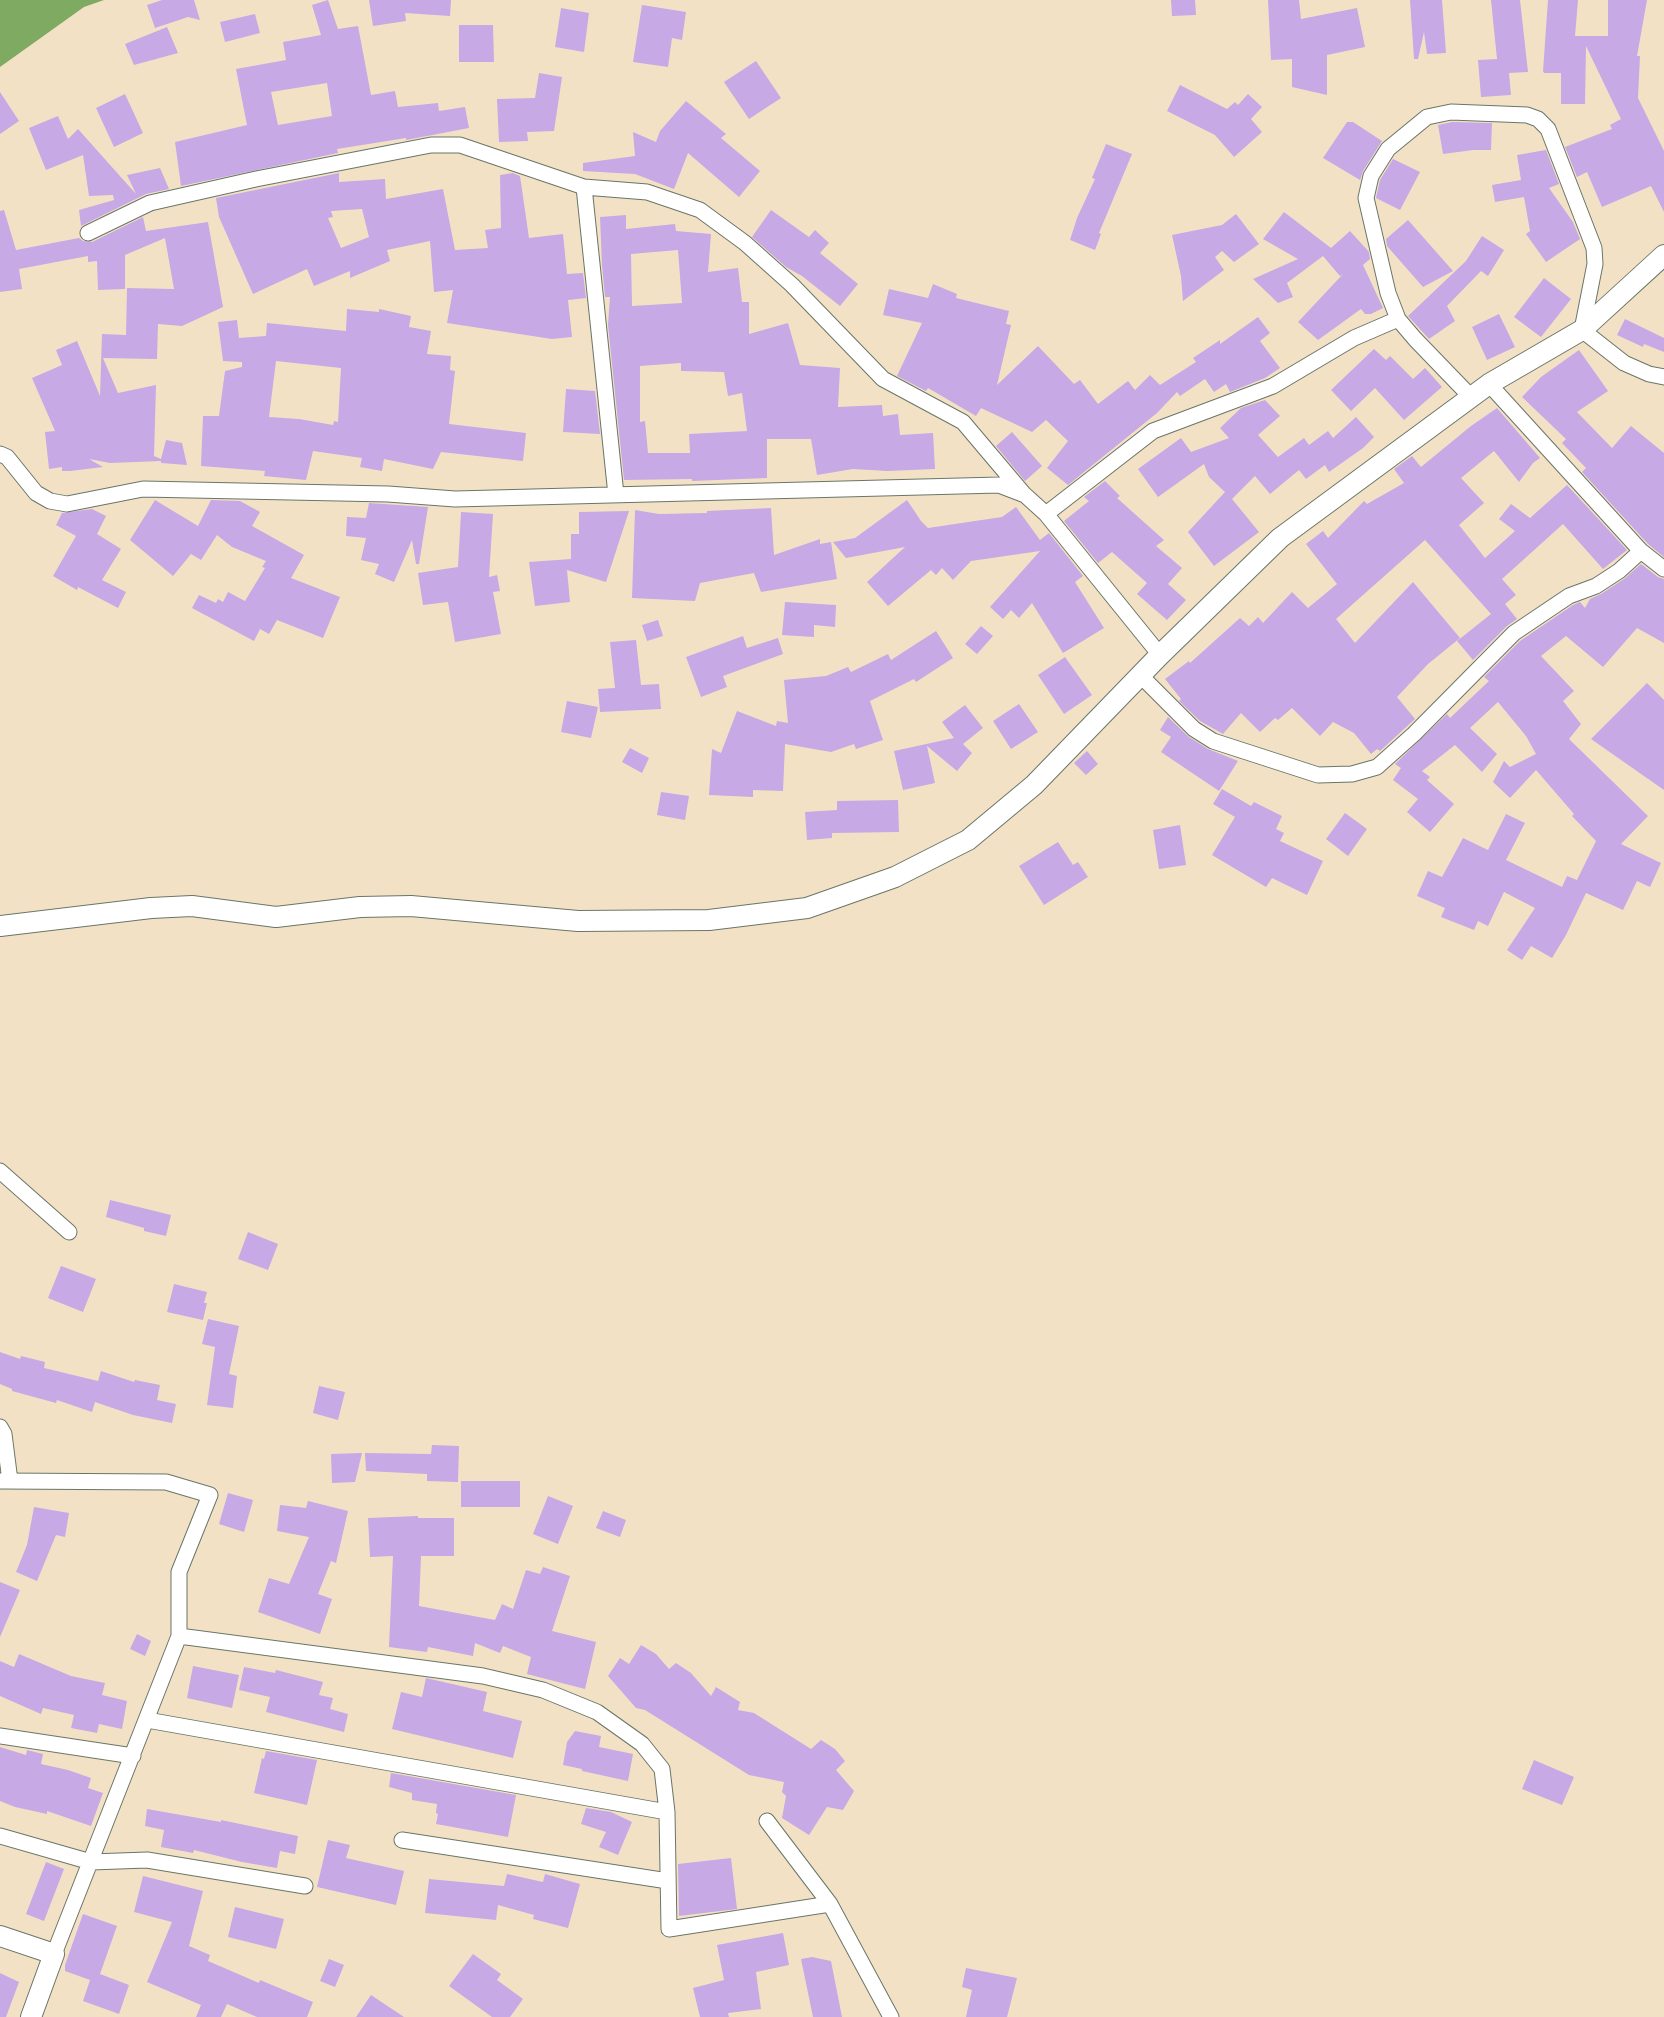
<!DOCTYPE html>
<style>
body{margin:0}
canvas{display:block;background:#f3e1c6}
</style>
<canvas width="1664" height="2017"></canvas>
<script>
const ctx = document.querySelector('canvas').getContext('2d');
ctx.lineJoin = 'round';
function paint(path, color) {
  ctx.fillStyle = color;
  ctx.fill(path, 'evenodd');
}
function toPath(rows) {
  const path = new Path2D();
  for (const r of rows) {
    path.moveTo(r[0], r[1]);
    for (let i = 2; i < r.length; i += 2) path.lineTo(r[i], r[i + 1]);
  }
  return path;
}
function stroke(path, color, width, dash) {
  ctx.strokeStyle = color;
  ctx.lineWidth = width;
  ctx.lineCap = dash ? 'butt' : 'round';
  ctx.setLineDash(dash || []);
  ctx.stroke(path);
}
paint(toPath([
 [0,0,104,0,84,7,0,67]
]), '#7eaa61');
paint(toPath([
 [162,0,194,0,200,20,188,17,155,28,147,5],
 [328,0,338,29,358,26,371,95,395,91,398,107,438,103,439,111,465,107,469,128,406,140,406,138,337,149,338,153,181,186,175,142,247,125,236,69,286,60,283,42,321,35,312,5],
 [327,83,332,116,278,125,271,92],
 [369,0,451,0,450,16,405,13,406,21,373,26],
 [1171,0,1195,0,1196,15,1172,16],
 [1268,0,1299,0,1301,19,1357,8,1365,47,1327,55,1327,95,1292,87,1292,59,1271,60],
 [1410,0,1442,0,1446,53,1427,54,1424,32,1418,59,1414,59],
 [1491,0,1520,0,1528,72,1509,73,1511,95,1481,97,1478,60,1497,59],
 [1548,0,1578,0,1575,36,1608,36,1608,0,1647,0,1637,56,1640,56,1638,98,1664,151,1664,212,1651,186,1602,207,1587,172,1577,177,1565,147,1612,129,1610,125,1621,119,1586,46,1585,104,1561,104,1561,73,1544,73,1543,71],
 [642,5,686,12,682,40,672,38,668,67,633,62],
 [561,8,589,13,584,52,555,47],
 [255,14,260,33,225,42,220,22],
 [459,25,493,25,494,62,459,62],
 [167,27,178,53,134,65,125,44],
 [756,61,781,98,749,119,724,82],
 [539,73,562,77,554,131,527,132,528,141,499,142,497,99,535,98],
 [1180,85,1227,109,1235,102,1238,105,1248,94,1262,107,1251,119,1262,132,1234,157,1215,135,1167,111],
 [0,92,19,121,0,134],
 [125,94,143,133,114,147,96,108],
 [686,101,726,134,721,138,760,171,739,197,688,153,674,189,635,174,583,171,583,163,635,156,633,132,656,142,660,131],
 [58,116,68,139,78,129,136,194,127,175,160,168,169,189,146,194,81,226,79,210,114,200,113,195,89,196,83,155,46,170,29,128],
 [1347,122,1353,122,1382,141,1363,171,1360,180,1323,158],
 [1452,122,1492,123,1491,150,1473,150,1443,154,1438,125],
 [1106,144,1132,154,1099,233,1101,234,1095,250,1070,240,1077,218,1095,179,1092,178],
 [1546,150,1559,184,1549,188,1573,222,1580,239,1546,262,1526,234,1530,231,1524,197,1495,202,1492,185,1521,180,1517,155],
 [1393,159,1420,172,1400,210,1376,198,1380,180],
 [339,173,339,182,385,179,386,199,443,189,455,250,488,248,485,230,501,228,500,175,513,173,520,176,529,238,563,234,567,274,583,273,586,298,568,300,572,337,552,339,447,323,453,290,434,292,430,241,387,250,390,261,350,278,350,271,314,286,307,269,253,294,219,217,216,198],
 [362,209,369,237,341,248,328,218,333,217,331,211],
 [4,210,16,250,79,238,83,241,92,242,143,217,146,231,208,222,223,307,182,326,158,324,157,359,103,358,118,393,156,385,154,456,161,459,166,440,182,443,187,465,161,463,161,461,110,463,89,459,103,467,70,471,62,471,62,467,49,469,45,432,55,431,32,378,62,365,56,350,77,341,100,396,102,334,126,335,127,288,174,289,165,238,125,255,125,289,98,290,97,261,88,262,88,256,19,269,22,289,0,292,0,211],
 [771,210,809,237,815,230,829,243,820,253,858,284,840,306,802,276,786,267,752,237],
 [1284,212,1331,248,1350,231,1369,252,1370,259,1363,265,1383,308,1371,314,1365,314,1361,309,1318,340,1298,322,1343,274,1340,276,1323,256,1287,283,1293,297,1278,303,1253,279,1298,259,1263,239],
 [1236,214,1259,244,1234,262,1222,251,1215,257,1224,270,1183,301,1181,276,1172,235,1222,225],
 [626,215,626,229,675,224,676,231,711,234,708,272,738,268,742,302,749,302,749,334,788,323,800,365,840,368,838,407,882,405,883,416,898,414,900,435,933,433,935,469,887,471,853,469,817,475,811,439,767,439,767,478,692,481,692,479,624,480,608,325,610,297,605,297,602,265,600,217],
 [678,250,682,303,632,306,631,254],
 [681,363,681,371,724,372,728,396,742,393,747,431,689,434,690,453,648,453,645,421,640,422,640,366],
 [1408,220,1453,271,1423,287,1387,246,1386,239],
 [1482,236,1504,250,1488,276,1481,271,1447,306,1455,321,1429,339,1408,316,1466,261],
 [1544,278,1571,299,1541,337,1514,317],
 [933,284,957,294,956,298,1009,311,1006,324,1011,325,997,385,1038,346,1074,384,1080,380,1098,404,1128,381,1135,390,1150,375,1160,385,1196,362,1193,358,1220,340,1220,344,1258,317,1270,333,1260,341,1280,368,1265,378,1230,392,1226,384,1214,392,1205,379,1180,396,1177,392,1157,413,1068,485,1047,468,1068,441,1046,420,1032,432,981,408,976,416,928,388,926,391,897,376,922,323,883,315,889,289,928,298],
 [347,309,379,312,379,309,411,316,409,327,431,331,427,354,451,356,450,370,455,371,449,424,526,433,523,461,441,452,433,469,384,459,382,471,360,467,362,458,313,451,306,480,264,476,265,471,201,466,203,416,219,416,225,371,242,367,242,362,223,361,218,322,237,320,239,338,266,336,267,323,346,331],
 [276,361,341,368,338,422,334,421,333,425,299,419,269,417],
 [1499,314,1515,347,1487,360,1472,327],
 [1625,319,1664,338,1664,352,1644,344,1643,347,1617,335],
 [1374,349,1386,360,1390,356,1413,379,1425,368,1442,387,1404,420,1375,388,1351,411,1331,390],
 [1579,350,1608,391,1577,412,1612,448,1631,426,1664,453,1664,557,1648,544,1582,472,1586,468,1562,443,1566,439,1522,397,1541,377],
 [566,389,595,391,600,434,563,432],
 [1265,400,1280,416,1258,435,1278,457,1304,438,1309,445,1328,431,1333,438,1356,417,1374,437,1363,448,1329,472,1325,465,1306,479,1299,470,1270,494,1255,476,1232,499,1259,532,1214,566,1188,532,1225,492,1209,477,1204,464,1158,497,1138,469,1181,438,1191,452,1229,438,1220,428,1241,408],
 [1497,408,1540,458,1533,463,1519,482,1494,451,1461,478,1484,503,1459,525,1485,558,1515,531,1499,519,1511,504,1530,518,1567,485,1627,550,1603,569,1563,524,1502,579,1516,595,1505,604,1517,619,1507,626,1473,660,1457,641,1491,614,1425,540,1336,619,1355,643,1413,582,1460,638,1428,664,1397,697,1415,719,1380,751,1377,749,1371,754,1354,733,1333,722,1320,736,1292,708,1278,720,1275,718,1260,732,1241,713,1223,734,1200,721,1179,701,1181,699,1165,679,1189,661,1190,663,1240,618,1249,626,1258,617,1263,623,1292,592,1308,608,1337,584,1306,544,1323,531,1328,538,1364,501,1367,504,1404,483,1394,469,1412,456,1421,467,1471,426],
 [1012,432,1042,466,1025,481,996,446],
 [1105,481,1120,496,1117,498,1164,540,1156,546,1182,568,1168,584,1186,600,1167,620,1137,594,1147,583,1112,552,1098,563,1064,521,1089,501,1084,497],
 [155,500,198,526,211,500,240,501,260,512,252,526,304,555,291,578,340,597,323,638,277,620,269,634,260,629,254,641,192,608,199,595,216,603,218,599,223,602,228,592,245,601,265,568,262,567,266,561,232,547,217,535,201,560,191,554,173,576,130,540],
 [907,500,921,521,928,528,1002,517,1016,507,1040,540,1049,533,1083,576,1075,582,1104,628,1063,653,1032,603,1019,618,1011,610,1003,619,990,607,1040,551,971,561,953,580,942,568,936,575,931,570,888,606,867,582,905,547,846,558,833,542,855,538],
 [369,503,428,507,419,564,416,564,412,540,394,582,375,574,379,564,361,560,366,538,346,536,347,517,366,518],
 [771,508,774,555,820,539,820,544,831,542,837,579,761,592,754,573,700,583,695,601,632,598,635,510,659,514,707,513,707,511],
 [92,509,106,516,97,534,121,549,102,580,126,592,118,608,78,587,77,590,53,576,76,536,56,525,62,513],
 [629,511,606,582,567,570,570,602,535,606,529,562,571,559,571,534,579,534,579,512],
 [461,512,493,514,489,577,497,575,500,591,493,592,501,634,455,642,448,602,423,605,418,573,458,567],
 [1641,564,1658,577,1664,579,1664,643,1637,628,1603,667,1566,636,1541,656,1574,691,1563,701,1581,724,1569,739,1648,816,1621,844,1661,863,1650,887,1637,881,1623,910,1586,893,1566,935,1552,958,1531,946,1522,960,1507,950,1535,908,1504,892,1488,926,1478,921,1474,930,1441,917,1445,908,1417,896,1428,871,1442,877,1463,838,1488,850,1506,814,1525,823,1506,860,1562,887,1567,876,1577,880,1596,841,1572,816,1574,814,1536,770,1510,798,1493,782,1504,761,1510,767,1536,754,1526,736,1498,702,1470,728,1497,754,1482,772,1455,745,1422,771,1430,777,1427,780,1454,804,1430,832,1407,812,1418,799,1393,780,1401,768,1395,764,1447,714,1450,718,1489,681,1484,677,1520,641,1573,605,1580,602,1585,608,1590,599,1601,594,1624,579],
 [785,602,836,605,835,627,814,625,814,637,782,635],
 [658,620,663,636,647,641,642,625],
 [981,626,993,636,977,654,965,644],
 [936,631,953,658,916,682,914,679,870,701,883,740,856,749,854,744,831,752,785,744,783,791,753,790,753,797,709,795,712,749,721,753,737,711,776,726,777,721,788,723,784,680,826,676,848,667,851,672,888,654,891,660],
 [743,636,747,648,778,638,783,654,723,676,727,687,701,697,686,657],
 [636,640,641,685,659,684,661,709,600,712,598,689,615,688,610,642],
 [1065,657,1092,695,1064,714,1038,675],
 [1647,683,1664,700,1664,790,1591,739],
 [567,701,598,707,591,738,561,732],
 [1019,704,1038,732,1011,749,993,721],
 [965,705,983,728,963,744,972,753,957,771,927,746,935,783,903,790,894,751,954,738,942,722],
 [1168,717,1189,737,1208,749,1238,761,1219,791,1161,752,1171,737,1160,730],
 [630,748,649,758,642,773,622,762],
 [1087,751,1098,764,1086,775,1074,763],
 [1222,789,1251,806,1254,802,1282,816,1276,829,1284,833,1280,841,1323,861,1307,895,1272,878,1266,887,1212,855,1235,817,1213,804],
 [661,792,689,796,685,820,657,815],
 [898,800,899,832,832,833,832,838,807,840,805,812,837,810,837,801],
 [1345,813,1367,829,1348,856,1326,839],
 [1180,825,1186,865,1159,869,1153,830],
 [1058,842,1073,865,1078,862,1088,877,1044,905,1019,866],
 [110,1200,171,1215,166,1236,144,1231,144,1228,106,1217],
 [248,1232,278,1244,268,1270,238,1259],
 [61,1266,96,1279,83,1312,48,1298],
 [174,1284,207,1292,204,1303,207,1303,203,1320,167,1312],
 [208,1319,239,1326,229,1374,237,1376,233,1408,207,1405,215,1347,202,1344],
 [0,1352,20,1359,21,1356,45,1362,44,1368,98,1381,101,1371,134,1382,135,1380,160,1385,157,1400,176,1404,172,1423,133,1415,95,1402,92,1412,57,1400,56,1403,12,1391,12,1389,0,1384],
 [319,1386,345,1392,338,1420,313,1413],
 [432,1445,459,1446,458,1482,427,1481,427,1474,366,1471,365,1453,431,1454],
 [362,1453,355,1482,332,1483,331,1454],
 [461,1481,520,1481,520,1507,461,1507],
 [228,1493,253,1500,244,1532,219,1524],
 [548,1496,573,1506,558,1544,533,1534],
 [308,1501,348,1511,336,1563,331,1561,318,1594,332,1599,320,1634,258,1612,269,1578,289,1584,309,1537,277,1531,280,1505,306,1508],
 [34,1507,69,1513,65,1537,56,1535,37,1581,16,1572,27,1545],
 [603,1511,626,1520,620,1537,596,1528],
 [418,1516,418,1518,454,1518,454,1556,421,1556,419,1606,495,1620,502,1604,513,1609,526,1570,540,1574,543,1567,570,1576,552,1631,596,1642,585,1689,527,1674,531,1657,503,1646,500,1653,475,1643,473,1656,428,1647,427,1652,389,1647,393,1556,370,1557,368,1518],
 [0,1582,20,1590,0,1637],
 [137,1634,151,1641,145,1656,130,1649],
 [641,1645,656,1654,669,1669,676,1663,691,1673,711,1696,716,1687,740,1702,738,1710,754,1713,811,1749,821,1740,835,1749,845,1761,836,1770,854,1791,843,1810,827,1807,809,1835,782,1818,786,1796,782,1792,784,1782,749,1775,645,1710,636,1708,608,1676,620,1658,629,1664],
 [19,1654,71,1676,105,1683,102,1695,127,1701,122,1729,99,1724,97,1733,71,1728,74,1715,43,1708,41,1714,0,1696,0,1661,14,1667],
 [193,1666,239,1675,232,1708,187,1698],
 [244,1667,275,1673,276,1670,323,1682,319,1695,333,1698,330,1709,348,1714,344,1732,266,1712,270,1697,239,1690],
 [426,1678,487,1692,483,1711,522,1721,513,1758,392,1729,401,1692,422,1697],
 [575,1731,601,1736,599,1747,633,1754,628,1781,582,1771,582,1769,563,1765,567,1742],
 [0,1747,26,1755,27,1750,43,1754,41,1764,68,1770,91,1778,88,1788,103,1793,91,1826,47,1811,47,1814,15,1807,0,1801],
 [266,1751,317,1760,307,1805,254,1793,262,1758,264,1759],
 [1534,1760,1574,1777,1562,1805,1522,1789],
 [391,1773,516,1795,508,1837,436,1824,438,1814,436,1813,437,1804,412,1800,412,1793,389,1787],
 [586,1808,611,1812,632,1822,618,1855,599,1847,606,1832,581,1824],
 [147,1809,221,1822,221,1820,298,1836,295,1854,280,1851,277,1868,242,1862,194,1850,193,1853,161,1847,164,1830,145,1826],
 [328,1840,350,1845,346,1858,404,1871,396,1905,317,1887],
 [731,1858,737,1909,679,1916,678,1864],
 [46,1862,64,1869,44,1921,26,1914],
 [507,1874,543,1882,545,1874,580,1884,568,1928,533,1919,534,1915,498,1905,496,1920,425,1913,429,1879,504,1886],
 [143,1876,203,1891,189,1946,210,1955,208,1961,259,1983,260,1980,313,2002,307,2017,257,2017,227,2004,221,2017,196,2017,201,2005,147,1982,172,1922,134,1912],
 [235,1907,284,1919,276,1949,228,1937],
 [83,1914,117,1926,100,1974,129,1985,119,2014,83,2001,90,1980,65,1971,65,1965],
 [783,1933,789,1965,756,1972,761,2009,728,2013,729,2017,700,2017,693,1988,724,1980,717,1945],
 [473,1954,501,1974,497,1980,523,1999,510,2017,492,2017,449,1986],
 [812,1957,831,1961,842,2017,813,2017,801,1959],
 [329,1959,344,1965,335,1987,320,1981],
 [966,1968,1017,1978,1007,2017,966,2017,972,1990,962,1987],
 [0,1973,19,1982,6,2017,0,2017],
 [371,1995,404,2017,356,2017]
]), '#c7a9e5');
const minor = toPath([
 [584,187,616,495],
 [88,233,150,203,256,179,431,145,460,145,584,187,647,192,700,210,745,243,792,285,883,379,963,422,1023,493],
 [1489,384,1641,551,1664,569],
 [1471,397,1415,339,1398,319,1388,293,1366,198,1371,176,1388,149,1427,117,1451,112,1527,115,1538,119,1548,129,1594,248,1595,264,1582,330,1624,363,1649,374,1664,377],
 [0,454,7,457,36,493,50,501,67,504,143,489,388,494,455,499,999,485,1025,495,1046,514,1160,655],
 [1046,514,1153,431,1273,386,1354,338,1398,319],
 [1140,675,1194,729,1213,741,1318,775,1352,774,1377,767,1414,734,1514,633,1569,596,1596,586,1619,571,1641,551],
 [0,1171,69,1232],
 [0,1427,4,1434,10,1481],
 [0,1481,166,1482,210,1495,179,1572,179,1636,54,1954],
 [179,1636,483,1676,543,1690,597,1712,642,1744,662,1769,667,1812,669,1929,830,1904],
 [147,1720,667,1812],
 [0,1736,133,1756],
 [767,1821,830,1904,891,2017],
 [0,1836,91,1862,147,1860,305,1886],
 [402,1840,668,1881]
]);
const tertiary = toPath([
 [0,926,151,908,192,906,276,917,360,907,411,906,578,921,709,920,807,908,895,877,968,840,1034,785,1160,655,1280,538,1489,384,1582,330,1664,255],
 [0,1936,54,1954,31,2017]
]);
stroke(minor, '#697667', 17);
stroke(tertiary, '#697667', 22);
stroke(minor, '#fff', 15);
stroke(tertiary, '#fff', 20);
</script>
